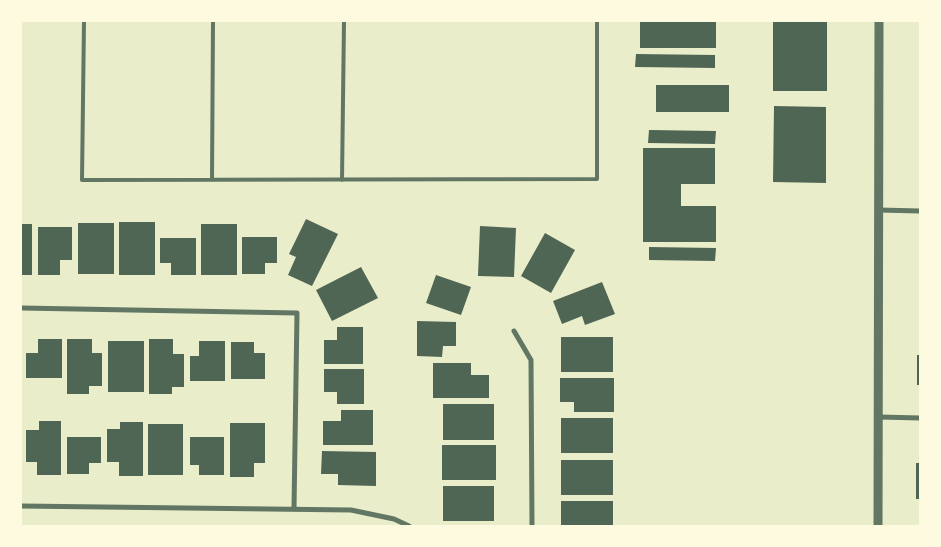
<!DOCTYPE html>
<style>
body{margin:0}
#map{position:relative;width:941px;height:547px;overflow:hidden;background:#e9edc9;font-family:"Noto Sans",sans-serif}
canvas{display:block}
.frame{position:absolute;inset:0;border:22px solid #fefae0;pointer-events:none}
</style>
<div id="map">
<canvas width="941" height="547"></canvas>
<div class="frame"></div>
</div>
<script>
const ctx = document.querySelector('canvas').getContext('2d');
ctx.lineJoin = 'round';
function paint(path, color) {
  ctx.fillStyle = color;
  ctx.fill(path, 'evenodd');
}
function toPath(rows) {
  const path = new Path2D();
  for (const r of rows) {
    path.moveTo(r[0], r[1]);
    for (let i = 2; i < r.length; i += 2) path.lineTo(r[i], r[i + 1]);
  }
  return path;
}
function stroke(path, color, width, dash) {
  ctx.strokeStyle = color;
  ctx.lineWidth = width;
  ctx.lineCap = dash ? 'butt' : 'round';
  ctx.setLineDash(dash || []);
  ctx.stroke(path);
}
paint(toPath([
 [640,21,716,21,716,48,640,48],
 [773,21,827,21,827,91,773,91],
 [636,54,715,55,715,68,635,67],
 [656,85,729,85,729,112,656,112],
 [774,106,826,107,826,183,773,182],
 [649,130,716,131,715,144,648,143],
 [643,148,715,148,715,184,681,184,681,206,716,206,716,242,643,242],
 [306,219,338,234,312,286,288,275,296,257,289,254],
 [119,222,155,222,155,275,119,275],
 [78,223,114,223,114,274,78,274],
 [21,224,32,224,32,275,21,275],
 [201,224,237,224,237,275,201,275],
 [480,226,516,228,514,277,478,276],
 [38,227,72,227,72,260,60,260,60,275,38,275],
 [545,233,575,250,551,293,521,276],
 [242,237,277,237,277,263,265,263,265,274,242,274],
 [160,238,196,238,196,275,171,275,171,263,160,263],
 [649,247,716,248,715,261,649,260],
 [361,267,378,298,332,321,316,290],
 [436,275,471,287,461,315,426,303],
 [602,282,615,314,585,325,582,316,562,324,553,301],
 [417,321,456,322,456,346,443,346,442,357,417,356],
 [337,327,363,327,363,364,324,364,324,340,337,340],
 [561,337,613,337,613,372,561,372],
 [38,339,62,339,62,378,26,378,26,353,38,353],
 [67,339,92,339,92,353,102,353,102,386,89,386,89,394,67,394],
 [149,339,173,339,173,354,184,354,184,387,172,387,172,394,149,394],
 [108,341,144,341,144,392,108,392],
 [199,341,225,341,225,381,190,381,190,356,199,356],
 [231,342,254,342,254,353,265,353,265,379,231,379],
 [917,355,920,355,920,385,917,385],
 [433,363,471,363,471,375,489,375,489,398,433,398],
 [324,369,364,369,364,404,337,404,337,392,324,392],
 [560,378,614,378,614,412,574,412,574,402,560,402],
 [443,404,494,404,494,440,443,440],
 [341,410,373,410,373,445,323,445,323,421,341,421],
 [561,418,613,418,613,453,561,453],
 [39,421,61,421,61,475,37,475,37,462,26,462,26,430,39,430],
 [120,422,143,422,143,476,119,476,119,462,107,462,107,429,120,429],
 [230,423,265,423,265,463,254,463,254,477,230,477],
 [148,424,183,424,183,475,148,475],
 [67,437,101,437,101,463,89,463,89,474,67,474],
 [190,437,224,437,224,475,199,475,199,465,190,465],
 [442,445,496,445,496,480,442,480],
 [322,451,376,452,376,486,338,485,338,474,321,474],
 [561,460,613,460,613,495,561,495],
 [916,463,920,463,920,499,916,499],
 [443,486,494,486,494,521,443,521],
 [561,501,613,501,613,526,561,526]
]), '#4f6655');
stroke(toPath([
 [84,21,82,180,597,179,597,21],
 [212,180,213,21],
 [342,180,344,21]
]), '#617663', 4);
stroke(toPath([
 [879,210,920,211],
 [21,308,297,313,294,508],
 [514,331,531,360,532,526],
 [879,417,920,418],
 [21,506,351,510,394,519,409,526]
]), '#617663', 5);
stroke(toPath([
 [878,526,879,21]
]), '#617663', 9);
</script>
